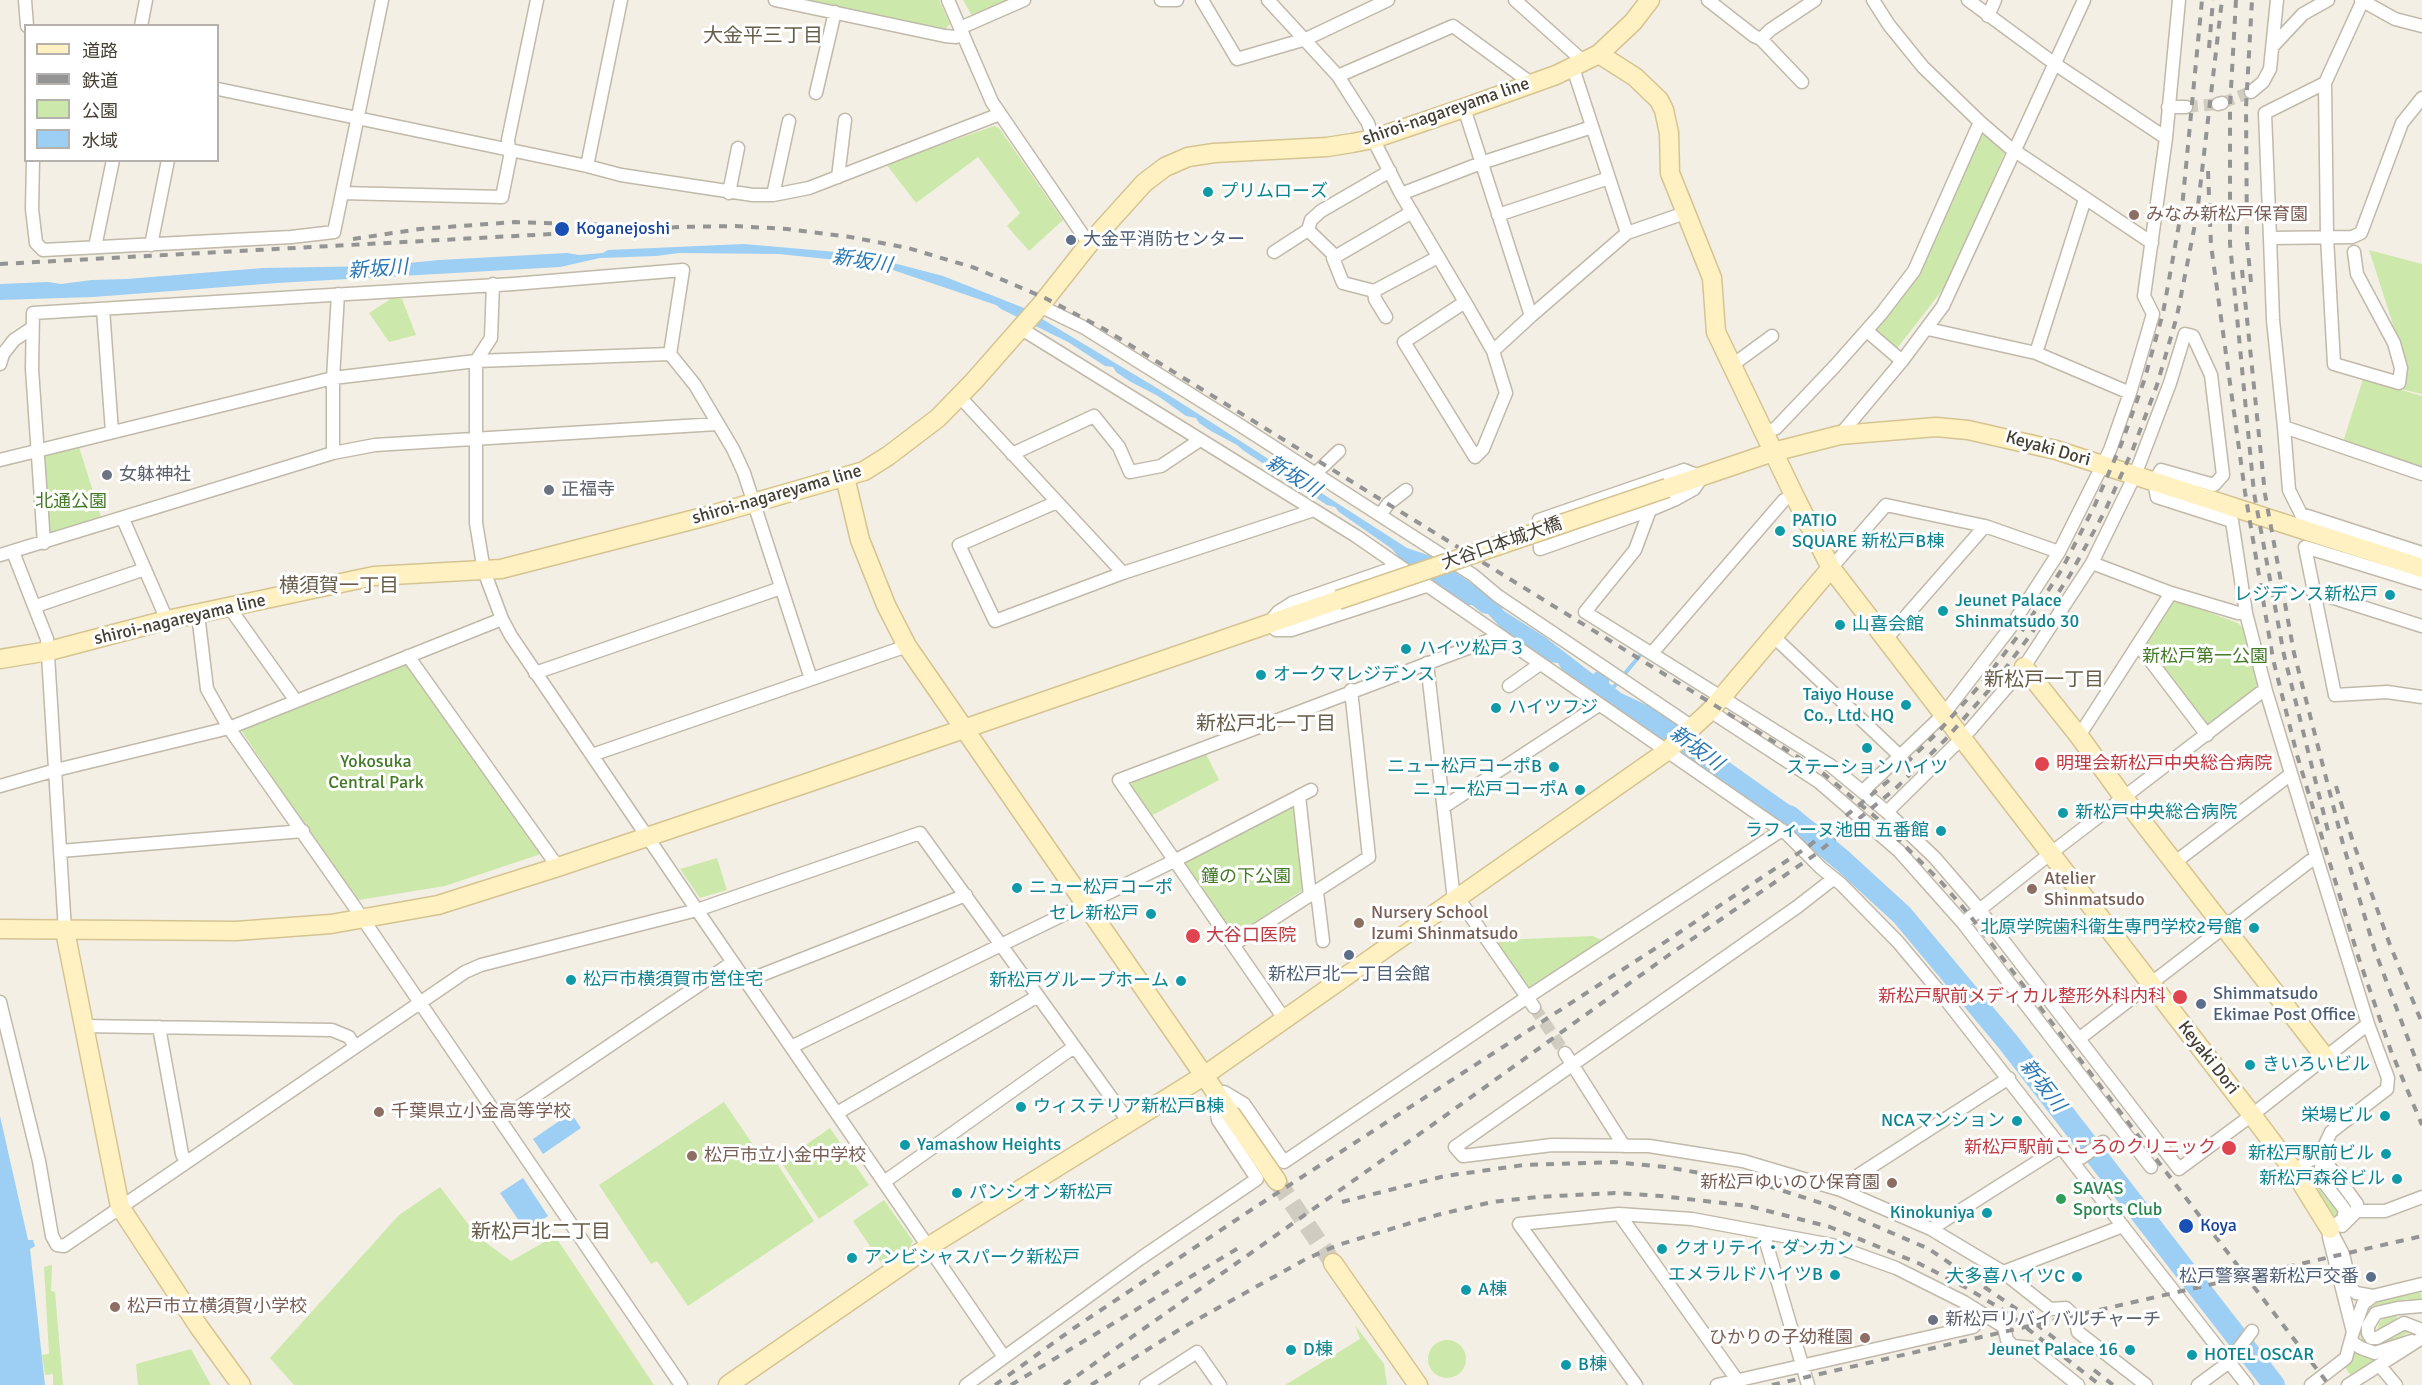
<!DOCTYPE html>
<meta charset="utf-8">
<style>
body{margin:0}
#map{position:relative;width:2422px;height:1385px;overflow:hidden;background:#f3efe4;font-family:Signika,"Noto Sans JP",sans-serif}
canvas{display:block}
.legend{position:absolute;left:24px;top:24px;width:195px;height:138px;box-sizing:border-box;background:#fff;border:2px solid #b5b2ae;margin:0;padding:8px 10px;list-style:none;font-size:18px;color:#453f34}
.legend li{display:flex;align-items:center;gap:12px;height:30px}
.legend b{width:30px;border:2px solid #b5b2ae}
</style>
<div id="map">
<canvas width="2422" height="1385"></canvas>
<ul class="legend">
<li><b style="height:8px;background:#fff1c2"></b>道路</li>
<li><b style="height:8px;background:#949494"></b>鉄道</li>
<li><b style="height:16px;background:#cce9ab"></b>公園</li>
<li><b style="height:16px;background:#9dcef3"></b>水域</li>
</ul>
</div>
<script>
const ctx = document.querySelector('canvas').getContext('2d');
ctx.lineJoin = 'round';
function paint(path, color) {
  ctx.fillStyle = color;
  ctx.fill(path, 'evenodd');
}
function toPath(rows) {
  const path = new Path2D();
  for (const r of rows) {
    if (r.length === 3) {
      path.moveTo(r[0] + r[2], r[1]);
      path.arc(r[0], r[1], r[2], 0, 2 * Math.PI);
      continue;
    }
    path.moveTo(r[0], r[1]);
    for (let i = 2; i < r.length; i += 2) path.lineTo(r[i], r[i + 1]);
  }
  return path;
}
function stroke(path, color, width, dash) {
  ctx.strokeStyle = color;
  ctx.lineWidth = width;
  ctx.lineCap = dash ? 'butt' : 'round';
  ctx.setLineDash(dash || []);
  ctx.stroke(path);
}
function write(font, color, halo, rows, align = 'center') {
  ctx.font = font + ' Signika,"Noto Sans JP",sans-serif';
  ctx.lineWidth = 6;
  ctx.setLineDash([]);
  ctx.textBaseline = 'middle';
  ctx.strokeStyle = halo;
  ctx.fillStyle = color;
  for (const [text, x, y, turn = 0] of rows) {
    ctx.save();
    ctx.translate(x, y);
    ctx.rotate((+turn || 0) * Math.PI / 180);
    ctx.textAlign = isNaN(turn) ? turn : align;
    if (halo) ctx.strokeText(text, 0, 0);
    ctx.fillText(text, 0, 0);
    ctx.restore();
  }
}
paint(toPath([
 [801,0,939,0,950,24,945,30],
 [963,0,1007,0,972,16],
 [994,126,999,128,1063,220,1029,251,1007,226,1020,213,978,157,916,203,886,164],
 [1982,133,2005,152,1951,279,1895,351,1875,332,1905,292],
 [2369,250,2422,264,2422,394,2401,389,2407,368],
 [392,298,402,299,416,335,389,342,369,313],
 [2363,379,2422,396,2422,466,2343,442],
 [79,447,102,520,52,533,48,529,43,458,46,454],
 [2178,601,2238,623,2243,628,2257,684,2255,691,2208,727,2143,644,2172,602],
 [407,660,541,854,445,886,359,900,309,832,241,730],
 [1205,752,1219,780,1149,817,1130,787,1135,779],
 [1295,803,1304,889,1239,933,1232,932,1185,866,1188,859],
 [717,858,727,890,700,898,680,869],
 [1593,936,1604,941,1533,989,1523,984,1496,945,1502,940],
 [724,1102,758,1152,767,1148,814,1221,688,1306,657,1261,651,1264,599,1185],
 [830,1128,869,1185,819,1219,781,1162],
 [2318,1161,2314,1166,2312,1174,2341,1215,2336,1219,2304,1170],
 [440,1187,478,1237,511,1261,555,1236,654,1385,294,1385,270,1358,399,1215],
 [884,1200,913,1241,909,1249,884,1267,853,1221],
 [52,1265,51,1291,55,1292,63,1385,53,1385,53,1374,45,1375,42,1355,49,1354,44,1267],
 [2421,1292,2422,1300,2415,1302,2408,1299,2373,1306,2366,1312,2362,1330,2364,1335,2375,1344,2390,1339,2405,1327,2411,1330,2410,1332,2377,1349,2363,1343,2358,1331,2364,1309,2372,1302],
 [2395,1314,2399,1321,2377,1332,2379,1323,2384,1318],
 [1355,1325,1384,1364,1387,1385,1285,1385,1360,1339],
 [1447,1359,19],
 [191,1349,211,1385,138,1385,136,1364],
 [2357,1351,2363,1356,2379,1359,2350,1375,2344,1365]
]), '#cce9ab');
paint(toPath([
 [744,244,836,252,878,259,943,276,1024,308,1175,399,1407,548,1431,556,1474,585,1499,604,1504,611,1545,637,1593,674,1608,664,1611,668,1609,683,1621,693,1653,708,1822,828,1806,839,1563,672,1558,663,1548,662,1520,643,1504,631,1488,614,1482,613,1472,605,1464,605,1405,565,1392,549,1339,512,1335,507,1327,505,1244,451,1237,445,1211,431,1199,423,1196,418,1186,416,1158,396,1131,382,1116,372,1113,367,1105,366,1068,342,1001,309,996,305,893,270,846,261,779,254,679,253,656,256,600,258,560,267,277,283,93,297,0,300,0,284,48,282,61,284,92,280,127,279,263,268,379,266,439,260,567,253,579,255,603,253,608,250],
 [571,1113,581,1128,543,1154,533,1139],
 [0,1116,28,1240,33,1240,35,1246,30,1249,45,1385,0,1385],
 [523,1178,548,1216,526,1231,500,1193]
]), '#9dcef3');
stroke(toPath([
 [1612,689,1642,653]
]), '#9dcef3', 4);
stroke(toPath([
 [1789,816,1843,861,1902,915,2008,1042,2274,1385]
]), '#9dcef3', 22);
stroke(toPath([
 [2222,103,2251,92],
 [2186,107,2218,104],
 [1534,1007,1565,1053]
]), '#d0ccc1', 12, [12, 6]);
stroke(toPath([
 [1277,1181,1333,1263]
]), '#d0ccc1', 18, [18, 9]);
const street = toPath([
 [25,0,27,26],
 [775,0,945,36,956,37,963,34],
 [948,0,992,102,1089,244],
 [1161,0,1177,0],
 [1202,0,1237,59,1306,39,1388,0],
 [1268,0,1338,76,1368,123,1373,139,1401,194,1465,302,1404,342,1475,457,1483,449,1506,393,1493,351],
 [1515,0,1584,62],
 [1708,0,1754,36,1761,39,1770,30,1815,0],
 [1873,0,1889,25,1923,67,1980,122,2009,147,2152,243],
 [1968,0,2055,64,2166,138],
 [2361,0,2395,19,2422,26],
 [1988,16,1995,0],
 [141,26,146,0],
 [960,28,1024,0],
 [1761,39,1802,82],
 [2273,46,2303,14,2328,0],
 [1338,76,1453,26,1531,83],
 [2325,83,2327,237,2334,364,2399,383,2401,368,2394,343,2357,274,2354,252],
 [218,89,587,166,621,175,753,195,773,195,809,188,1000,114],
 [2251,92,2263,82,2270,69,2277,0],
 [816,93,835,12],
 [2422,98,2402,123,2361,233,2352,237,2270,238,2273,320,2284,427,2422,474],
 [2218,104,2222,103],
 [2168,107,2186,107],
 [1464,108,1531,316,1493,351,1465,302],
 [33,160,32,209,36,243,43,250,291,237,334,232,382,0],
 [587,166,621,0],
 [838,177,845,120],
 [342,193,502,197,510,157,508,140,537,0],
 [729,193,738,148],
 [1401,194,1481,163,1592,127],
 [773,195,789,121],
 [1412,212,1333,258,1343,283,1374,291,1438,257],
 [1498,215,1609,178],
 [1627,233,1685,213],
 [2270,238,2265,113,2325,83,2363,0],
 [151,245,168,160],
 [95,247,113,160],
 [1274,252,1308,230],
 [1336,257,1308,230,1311,220,1321,211,1390,171],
 [493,284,491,338,476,361,476,523,484,571,502,619,511,636,697,910,1004,1357],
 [1374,291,1375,299,1386,317],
 [1040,306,1083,327,1235,422,1473,575,1498,596,1694,728],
 [103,309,112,432],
 [1531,316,1627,233,1573,68],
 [1020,328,1356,536,1787,834,1821,868,1841,884,1898,942,1939,991,2247,1385],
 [1928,329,2036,353,2130,393],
 [1867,331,1902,361],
 [2036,353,2085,199],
 [0,364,3,354,14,340,32,328],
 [1731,366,1772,336],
 [959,396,1123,573],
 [2284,427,2289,490,2301,514,2422,553],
 [1764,433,1776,428,1835,366,1881,314,1914,271,1980,122],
 [1840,435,1902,361,1943,306,2084,0],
 [333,453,333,378,338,294],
 [1012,454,1094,416,1119,447,1130,472,1161,466,1200,440],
 [0,460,333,378,476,361,670,354],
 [1684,470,1702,477,1694,489,1676,499,1650,510,1540,549,1539,520,1684,470],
 [1315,474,1339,451],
 [1057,502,959,545,995,621,1123,573,1314,510],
 [1650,510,1635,550,1585,612,1830,765,1887,812,1935,858,1979,909,2179,1169,2252,1115,2368,1024,2317,859,2310,861,2080,1038],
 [1380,515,1388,504,1406,490],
 [123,519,167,620],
 [44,543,32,369,33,313,513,284,683,270,670,354,695,385,733,449,744,473,811,679],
 [13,552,47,639,65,931],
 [0,555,333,453,375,445,717,424],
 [2092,563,2171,593,2238,613,2246,613],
 [1399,566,1292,603,1278,612,1269,623,1276,630,1291,630,1426,586],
 [1831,568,1886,505,1985,526],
 [2422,583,2305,547,2335,695,2387,692,2422,697],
 [2312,591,2422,626],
 [36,606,145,569],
 [229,607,296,701],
 [198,614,207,689,229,728,354,906,681,1385],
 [1773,636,1900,756],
 [1886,639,1985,526,2059,552],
 [2136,647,2143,651,2207,735],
 [1652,653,1784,500,1794,495],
 [408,656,558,867],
 [1427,663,1454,900],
 [535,673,781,588],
 [1509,686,1540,664],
 [1710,711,1819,782,1899,851,1963,923,2151,1167],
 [2079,736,2171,593],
 [592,755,907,646],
 [0,786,56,770,229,728,502,619],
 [1863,791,1943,715,2010,628,2059,552,2110,450,2130,393,2153,314,2144,296,2166,138,2179,0],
 [1299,796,1310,896],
 [1445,806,1599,705],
 [1887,812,1970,730,2024,667,2092,563,2135,475,2170,383,2185,334,2193,336,2211,375,2223,475,2214,485,2161,470,2154,482,2157,497,2232,521,2246,613,2266,691,2317,859],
 [60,851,303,831],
 [2174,863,2291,774],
 [1833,879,1797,907,1455,1147,1463,1156,1552,1145,1649,1146,1743,1161,1841,1190,1931,1229,2003,1272,2123,1226],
 [1317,892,1323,941],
 [1458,898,1534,1007],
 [1963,923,2051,853,2260,693,2266,691],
 [1233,945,1369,857,1351,690],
 [746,981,966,895],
 [0,1002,39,1161,52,1236,57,1245,64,1246,465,972,481,965,697,910,920,833,1129,1122],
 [1285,1020,1119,780,1500,636],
 [82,1026,332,1030,349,1037,355,1047],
 [159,1027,182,1154,186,1162],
 [791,1047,1174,861,1311,790],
 [1565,1053,1624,1146],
 [837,1113,1038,996],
 [501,1119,733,962],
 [2319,1157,2331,1132,2387,1089,2388,1078,2368,1024],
 [2081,1158,2103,1142],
 [2294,1171,2310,1160,2319,1157,2329,1166,2357,1204,2357,1211,2342,1226],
 [884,1182,1074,1047],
 [1841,1190,1860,1174,2009,1078],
 [2357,1211,2385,1211,2422,1197],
 [1619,1214,1737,1380],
 [1931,1229,2062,1146],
 [1763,1232,1808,1385],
 [2332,1233,2343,1254,2351,1288,2356,1293,2373,1296,2422,1284],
 [2003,1272,2050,1309,2066,1308,2075,1317,2078,1332,2146,1385],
 [2422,1306,2398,1308,2376,1313,2368,1326,2368,1333,2371,1338,2377,1338,2404,1323,2422,1330],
 [2353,1332,2363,1304,2373,1296],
 [2352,1342,2361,1348,2375,1353,2412,1341],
 [2380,1366,2396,1385],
 [966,1385,1141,1258,1257,1179,1218,1120,1214,1099,1224,1092,1244,1104,1284,1162,1520,1002,1782,830],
 [1146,1385,1197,1352,1220,1385],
 [1636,1385,1519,1224,1619,1214,1692,1219,1832,1245,1896,1268,1964,1302,2004,1327,2007,1340,2013,1346,2032,1348,2078,1385],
 [1717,1385,1973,1327,1985,1315],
 [2198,1385,2228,1363,2252,1331],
 [2311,1385,2346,1358,2353,1332,2329,1237,2330,1229,2343,1219,2345,1210,2319,1176,2322,1163,2327,1163],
 [2348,1385,2422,1338]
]);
const secondary = toPath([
 [1599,54,1635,77,1659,100,1664,110,1669,133,1670,173,1712,278,1716,332,1794,495,1831,568,2252,1115,2294,1171,2330,1229],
 [845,477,860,540,886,605,907,646,1277,1181],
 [1667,488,1773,452,1840,435,1936,427,1968,430,2056,450,2422,568],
 [0,659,49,651,167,620,374,576,501,569,711,515,864,471,888,456,938,418,974,381,1040,306,1089,244,1144,183,1165,167,1188,157,1214,153,1327,147,1352,143,1373,139,1464,108,1556,75,1599,54,1633,22,1650,0],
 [2024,667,2079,736,2124,798,2325,1057],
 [0,929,236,931,331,924,438,905,558,867,807,783,1338,600],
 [65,931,120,1207,199,1327,241,1385],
 [1333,1263,1418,1385],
 [728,1385,928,1247,1205,1075,1667,751,1710,711,1831,568]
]);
stroke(street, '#c1b9a9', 15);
stroke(secondary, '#d5c492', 21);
stroke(street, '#fff', 12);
stroke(secondary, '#fff1c2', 18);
stroke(toPath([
 [2236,0,2230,106,2230,244,2254,493,2284,655,2328,831],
 [2209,48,2213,0],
 [2208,171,2211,245,2245,492,2273,659,2297,755,2358,956,2391,1051,2422,1125],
 [353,239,420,229,515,222,610,225],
 [0,264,680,227,735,226,787,229,850,237,908,248,975,268,1045,298,1104,329,1776,743,1824,774,1879,820,1942,883,1971,917,2329,1385],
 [2242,270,2265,494,2294,653,2343,844,2375,951,2422,1076],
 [2251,282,2247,242,2246,107,2252,0],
 [2336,786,2352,839,2390,945,2422,1023],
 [1342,1202,1445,1176,1524,1165,1614,1162,1666,1167,1762,1184,1827,1205,1929,1249,2021,1312,2068,1349],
 [2094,1370,2113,1385],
 [995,1385,1074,1328,1254,1208,1659,946,1809,846,1887,782,1938,732,1982,683,2024,628,2062,569,2094,507,2121,445,2144,381,2163,313,2182,208,2202,0],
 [1011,1385,1240,1247],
 [1064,1385,1442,1118,1666,957,1816,854,1895,789,1945,740,1990,689,2031,634,2070,575,2105,511,2133,449,2157,385,2177,316,2197,214,2222,0],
 [1091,1385,1182,1328,1306,1259,1338,1245,1437,1215,1492,1202,1537,1197,1615,1193,1661,1196,1749,1206,1830,1227,1918,1263,1967,1288,2006,1312,2100,1385],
 [1772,1385,2422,1236]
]), '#949494', 4, [8, 8]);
const secondaryBridge = toPath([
 [1338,600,1667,488]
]);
stroke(secondaryBridge, '#d5c492', 21, []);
stroke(secondaryBridge, '#fff1c2', 18);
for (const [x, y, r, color] of [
 [1208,192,6,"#0f9aa8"],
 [2134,215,6,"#8d6e63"],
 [562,229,8,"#1a4fb4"],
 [1071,240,6,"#5c6f8a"],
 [107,475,6,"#6b7280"],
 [549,490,6,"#6b7280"],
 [1780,531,6,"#0f9aa8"],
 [2390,595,6,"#0f9aa8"],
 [1943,611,6,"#0f9aa8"],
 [1840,625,6,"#0f9aa8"],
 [1406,649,6,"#0f9aa8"],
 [1261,675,6,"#0f9aa8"],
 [1906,705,6,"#0f9aa8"],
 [1496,708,6,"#0f9aa8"],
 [1867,748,6,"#0f9aa8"],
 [2042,764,8,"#e0444e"],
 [1554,767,6,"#0f9aa8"],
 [1580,790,6,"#0f9aa8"],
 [2063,813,6,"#0f9aa8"],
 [1941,831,6,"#0f9aa8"],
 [1017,888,6,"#0f9aa8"],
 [2032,889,6,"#8d6e63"],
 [1151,914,6,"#0f9aa8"],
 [1359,923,6,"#8d6e63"],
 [2254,928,6,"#0f9aa8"],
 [1193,936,8,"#e0444e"],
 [1349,955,6,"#5c6f8a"],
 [571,980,6,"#0f9aa8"],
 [1181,981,6,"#0f9aa8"],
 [2180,997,8,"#e0444e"],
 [2201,1004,6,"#5c6f8a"],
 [2250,1065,6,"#0f9aa8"],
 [1021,1107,6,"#0f9aa8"],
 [379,1112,6,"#8d6e63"],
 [2385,1116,6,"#0f9aa8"],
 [2017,1121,6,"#0f9aa8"],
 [905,1145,6,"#0f9aa8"],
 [2229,1148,8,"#e0444e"],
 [2386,1154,6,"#0f9aa8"],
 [692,1156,6,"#8d6e63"],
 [2397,1179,6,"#0f9aa8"],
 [1892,1183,6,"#8d6e63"],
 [957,1193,6,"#0f9aa8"],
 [2061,1199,6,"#2e9e5b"],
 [1987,1213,6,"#0f9aa8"],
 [2186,1226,8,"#1a4fb4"],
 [1662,1249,6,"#0f9aa8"],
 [852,1258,6,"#0f9aa8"],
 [1835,1275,6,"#0f9aa8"],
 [2077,1277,6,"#0f9aa8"],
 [2371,1277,6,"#5c6f8a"],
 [1466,1290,6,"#0f9aa8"],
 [115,1307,6,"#8d6e63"],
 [1933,1320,6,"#6b7280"],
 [1865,1338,6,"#8d6e63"],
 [1291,1350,6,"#0f9aa8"],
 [2130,1350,6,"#0f9aa8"],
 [2192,1355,6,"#0f9aa8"],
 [1566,1365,6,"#0f9aa8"]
]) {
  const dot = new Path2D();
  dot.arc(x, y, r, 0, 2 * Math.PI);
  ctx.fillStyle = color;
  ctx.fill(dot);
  stroke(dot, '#fff', 2);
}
write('18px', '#453f34', '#fff', [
 ["shiroi-nagareyama line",1446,112,-19],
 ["Keyaki Dori",2048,449,16],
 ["shiroi-nagareyama line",777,495,-16],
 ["大谷口本城大橋",1502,544,-19],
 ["shiroi-nagareyama line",180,620,-13],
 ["Keyaki Dori",2208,1058,52]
]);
write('18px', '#0d838f', '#fff', [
 ["プリムローズ",1220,192],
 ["PATIO",1792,521],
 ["SQUARE 新松戸B棟",1792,542],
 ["レジデンス新松戸",2378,595,"right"],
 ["Jeunet Palace",1955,601],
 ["Shinmatsudo 30",1955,622],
 ["山喜会館",1852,625],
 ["ハイツ松戸３",1418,649],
 ["オークマレジデンス",1273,675],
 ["Taiyo House",1894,695,"right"],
 ["Co., Ltd. HQ",1894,716,"right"],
 ["ハイツフジ",1508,708],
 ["ニュー松戸コーポB",1542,767,"right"],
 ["ステーションハイツ",1867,768,"center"],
 ["ニュー松戸コーポA",1568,790,"right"],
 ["新松戸中央総合病院",2075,813],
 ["ラフィーヌ池田 五番館",1929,831,"right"],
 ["ニュー松戸コーポ",1029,888],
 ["セレ新松戸",1139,914,"right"],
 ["北原学院歯科衛生専門学校2号館",2242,928,"right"],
 ["松戸市横須賀市営住宅",583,980],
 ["新松戸グループホーム",1169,981,"right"],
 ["きいろいビル",2262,1065],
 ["ウィステリア新松戸B棟",1033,1107],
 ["栄場ビル",2373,1116,"right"],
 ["NCAマンション",2005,1121,"right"],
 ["Yamashow Heights",917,1145],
 ["新松戸駅前ビル",2374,1154,"right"],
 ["新松戸森谷ビル",2385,1179,"right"],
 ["パンシオン新松戸",969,1193],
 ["Kinokuniya",1975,1213,"right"],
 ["クオリテイ・ダンカン",1674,1249],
 ["アンビシャスパーク新松戸",864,1258],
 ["エメラルドハイツB",1823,1275,"right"],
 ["大多喜ハイツC",2065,1277,"right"],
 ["A棟",1478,1290],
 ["D棟",1303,1350],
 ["Jeunet Palace 16",2118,1350,"right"],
 ["HOTEL OSCAR",2204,1355],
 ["B棟",1578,1365]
], 'left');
write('18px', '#785e54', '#fff', [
 ["みなみ新松戸保育園",2146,215],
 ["Atelier",2044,879],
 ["Shinmatsudo",2044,900],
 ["Nursery School",1371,913],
 ["Izumi Shinmatsudo",1371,934],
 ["千葉県立小金高等学校",391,1112],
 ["松戸市立小金中学校",704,1156],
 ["新松戸ゆいのひ保育園",1880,1183,"right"],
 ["松戸市立横須賀小学校",127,1307],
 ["ひかりの子幼稚園",1853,1338,"right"]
], 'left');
write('18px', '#164399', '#fff', [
 ["Koganejoshi",576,229],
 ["Koya",2200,1226]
], 'left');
write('18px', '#4e5e75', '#fff', [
 ["大金平消防センター",1083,240],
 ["新松戸北一丁目会館",1349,975,"center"],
 ["Shimmatsudo",2213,994],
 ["Ekimae Post Office",2213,1015],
 ["松戸警察署新松戸交番",2359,1277,"right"]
], 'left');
write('18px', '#5b616d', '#fff', [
 ["女躰神社",119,475],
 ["正福寺",561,490],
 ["新松戸リバイバルチャーチ",1945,1320]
], 'left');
write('18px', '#437925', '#fff', [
 ["北通公園",71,502],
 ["新松戸第一公園",2205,657],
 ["Yokosuka",376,762],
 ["Central Park",376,783],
 ["鐘の下公園",1246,877]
]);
write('18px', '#be3a42', '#fff', [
 ["明理会新松戸中央総合病院",2056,764],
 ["大谷口医院",1206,936],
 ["新松戸駅前メディカル整形外科内科",2166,997,"right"],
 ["新松戸駅前こころのクリニック",2216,1148,"right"]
], 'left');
write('18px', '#27864d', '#fff', [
 ["SAVAS",2073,1189],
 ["Sports Club",2073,1210]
], 'left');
write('20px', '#685d4a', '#fff', [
 ["大金平三丁目",763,37],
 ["横須賀一丁目",339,587],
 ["新松戸一丁目",2044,681],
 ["新松戸北一丁目",1266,725],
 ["新松戸北二丁目",541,1233]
]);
write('italic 20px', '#2978b5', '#fff', [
 ["新坂川",862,262,9],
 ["新坂川",378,270,-4],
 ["新坂川",1293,477,32],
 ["新坂川",1696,749,36],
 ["新坂川",2042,1086,52]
]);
</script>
